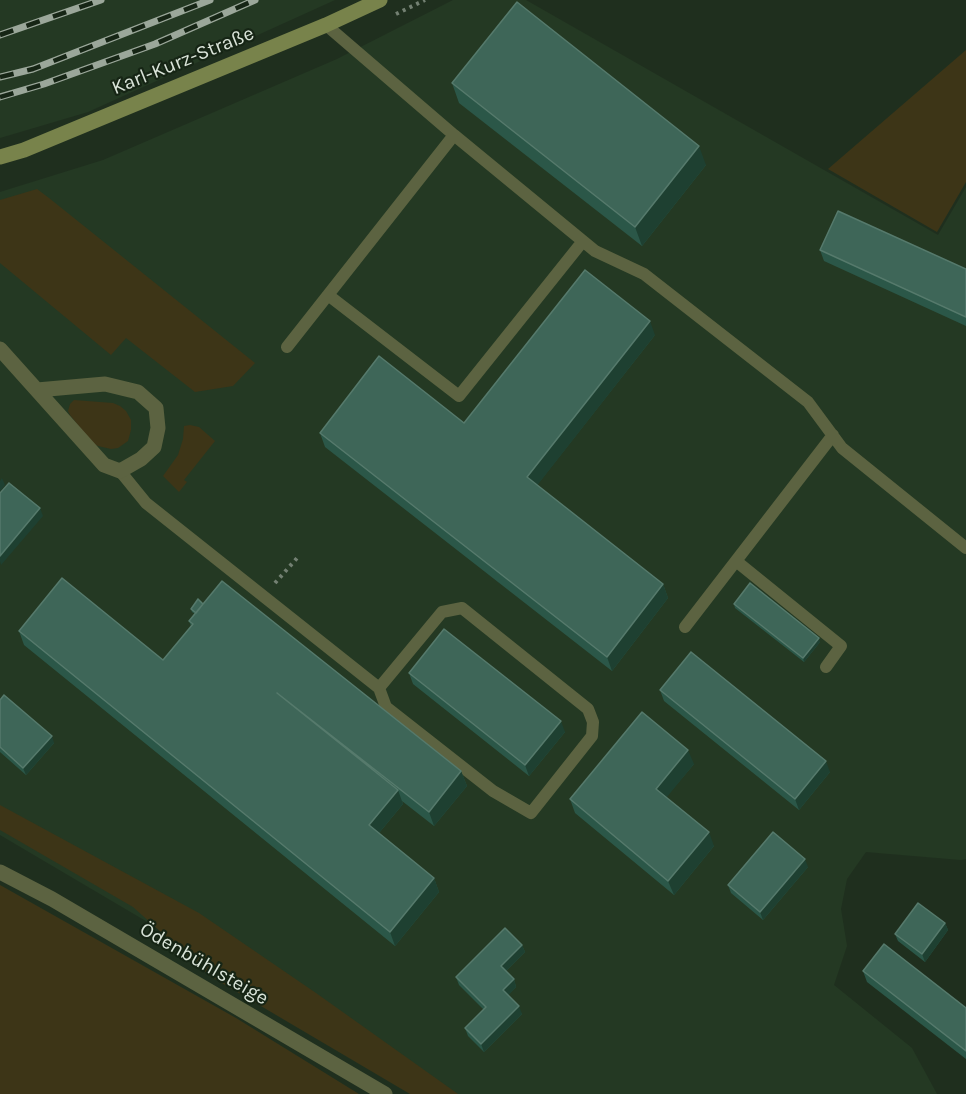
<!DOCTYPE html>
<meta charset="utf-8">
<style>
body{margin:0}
canvas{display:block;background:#1f2f1e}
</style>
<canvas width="966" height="1094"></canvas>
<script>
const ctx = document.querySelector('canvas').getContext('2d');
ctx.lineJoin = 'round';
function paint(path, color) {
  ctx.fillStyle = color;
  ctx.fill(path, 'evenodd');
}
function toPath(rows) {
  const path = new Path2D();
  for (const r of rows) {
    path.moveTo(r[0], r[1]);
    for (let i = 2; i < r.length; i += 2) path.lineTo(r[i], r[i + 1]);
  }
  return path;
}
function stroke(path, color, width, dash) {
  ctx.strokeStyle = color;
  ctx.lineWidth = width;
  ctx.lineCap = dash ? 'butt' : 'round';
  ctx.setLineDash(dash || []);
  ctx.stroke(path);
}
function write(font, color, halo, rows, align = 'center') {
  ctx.font = font + ' Karla,sans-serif';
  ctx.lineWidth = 4.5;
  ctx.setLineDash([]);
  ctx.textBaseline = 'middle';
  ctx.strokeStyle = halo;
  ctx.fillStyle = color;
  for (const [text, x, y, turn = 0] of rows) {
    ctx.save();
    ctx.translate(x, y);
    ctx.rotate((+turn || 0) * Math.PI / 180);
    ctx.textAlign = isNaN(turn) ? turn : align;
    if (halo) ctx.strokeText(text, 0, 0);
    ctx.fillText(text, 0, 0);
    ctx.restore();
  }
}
paint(toPath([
 [0,0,335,0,88,112,0,138],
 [453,0,526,0,938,235,966,187,966,859,961,860,866,852,847,879,841,909,847,946,834,985,912,1048,937,1094,439,1094,0,835,0,192,103,160,337,59]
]), '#243923');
paint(toPath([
 [966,50,966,182,937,232,828,169],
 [37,189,49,198,255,363,233,386,195,392,126,338,111,355,0,263,0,200],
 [74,400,113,403,120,406,126,411,131,420,131,430,128,441,118,448,111,449,98,446,92,443,70,415,68,411,70,404],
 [190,425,199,427,215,441,184,480,187,482,179,492,163,476,178,455,183,439,184,426],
 [0,805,199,913,316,993,458,1094,410,1094,210,976,133,907,0,830],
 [0,885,236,1018,359,1094,0,1094]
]), '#3d3517');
stroke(toPath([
 [396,14,425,0],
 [275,583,298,557]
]), '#738072', 4, [3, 4.5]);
stroke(toPath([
 [454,135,595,251,644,274,808,402,842,448,966,548],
 [328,295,459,396,583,241],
 [287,347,454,135,326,25],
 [120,471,146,503,379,688,386,707,493,791,531,813,592,736,593,722,588,709,462,608,442,612,379,688],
 [736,561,841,646,826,667],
 [685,627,833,435]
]), '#5c6341', 12);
stroke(toPath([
 [0,349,104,465,120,471,141,459,154,447,158,428,156,408,138,392,105,384,37,390],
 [0,872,52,899,385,1094]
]), '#5c6341', 15);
stroke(toPath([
 [0,157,24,150,326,25,380,0]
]), '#78834b', 15);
const rail = toPath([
 [0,35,101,0],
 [0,77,33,69,210,0],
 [0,97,44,84,155,44,255,0]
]);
stroke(rail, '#9ba79a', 7);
stroke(rail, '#162515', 4.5, [14]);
paint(toPath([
 [452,83,706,165,642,246,459,103],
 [820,250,966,269,966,326,824,261],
 [655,335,537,485,663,584,668,598,612,671,325,447,320,433,464,423],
 [203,604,461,771,467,786,434,826,402,801,403,804,379,833,434,878,439,892,395,946,24,645,19,631,163,660,191,626,189,621,195,614,192,612,191,609],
 [734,604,820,642,804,662,735,608],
 [409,673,565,732,529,776,413,684],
 [660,690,830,772,799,810,664,701],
 [0,700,54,743,26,775,0,752],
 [694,764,666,797,714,846,674,895,575,813,570,799],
 [808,867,763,920,731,893,728,885],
 [945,923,948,930,925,962,898,941,895,934],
 [522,945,525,952,506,971,514,979,516,987,508,995,522,1014,484,1052,468,1036,465,1028,484,1010,459,985,456,977],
 [863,971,966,1008,966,1059,867,982]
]), '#2b5748');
paint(toPath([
 [699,146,706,165,642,246,635,227],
 [650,321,655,335,532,492,527,477],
 [2,478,5,485,0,492,0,481],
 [40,508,43,516,1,565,0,561,0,556],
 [663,584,668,598,612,671,607,657],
 [819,638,820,642,804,662,803,658],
 [561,721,565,732,529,776,525,765],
 [52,736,54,743,26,775,23,768],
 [688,750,694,764,662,803,656,789],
 [826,761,830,772,799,810,795,799],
 [461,771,467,786,434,826,429,812],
 [398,790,403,804,374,839,369,825],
 [709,832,714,846,674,895,668,881],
 [805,859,808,867,763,920,760,912],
 [434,878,439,892,395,946,390,932],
 [945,923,948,930,925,962,922,954],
 [522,945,525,952,503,974,501,966],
 [514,979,516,987,506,998,503,990],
 [519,1006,522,1014,484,1052,481,1044]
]), '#1e4031');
const building = toPath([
 [517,2,699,146,635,227,452,83,517,2],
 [838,211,966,269,966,317,820,250,838,211],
 [585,270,650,321,527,477,663,584,607,657,320,433,379,356,464,423,585,270],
 [9,483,40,508,0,556,0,493,9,483],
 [62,578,163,660,193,624,189,621,222,581,461,771,429,812,277,693,398,790,369,825,434,878,390,932,19,631,62,578],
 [750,583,819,638,803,658,734,604,750,583],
 [198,599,203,604,196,613,191,609,198,599],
 [444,629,561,721,525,765,409,673,444,629],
 [691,652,826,761,795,799,660,690,691,652],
 [4,695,52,736,23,768,0,747,0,700,4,695],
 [642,712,688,750,656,789,709,832,668,881,570,799,642,712],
 [773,832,805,859,760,912,728,885,773,832],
 [918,903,945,923,922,954,895,934,918,903],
 [505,928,522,945,501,966,514,979,503,990,519,1006,481,1044,465,1028,486,1007,456,977,505,928],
 [884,944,966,1008,966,1051,863,971,884,944]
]);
paint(building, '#3e6658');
stroke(building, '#567a6c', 1.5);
write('20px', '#dae4d9', '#162515', [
 ["Karl-Kurz-Straße",183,61,-22],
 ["Ödenbühlsteige",204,964,30]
]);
</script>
